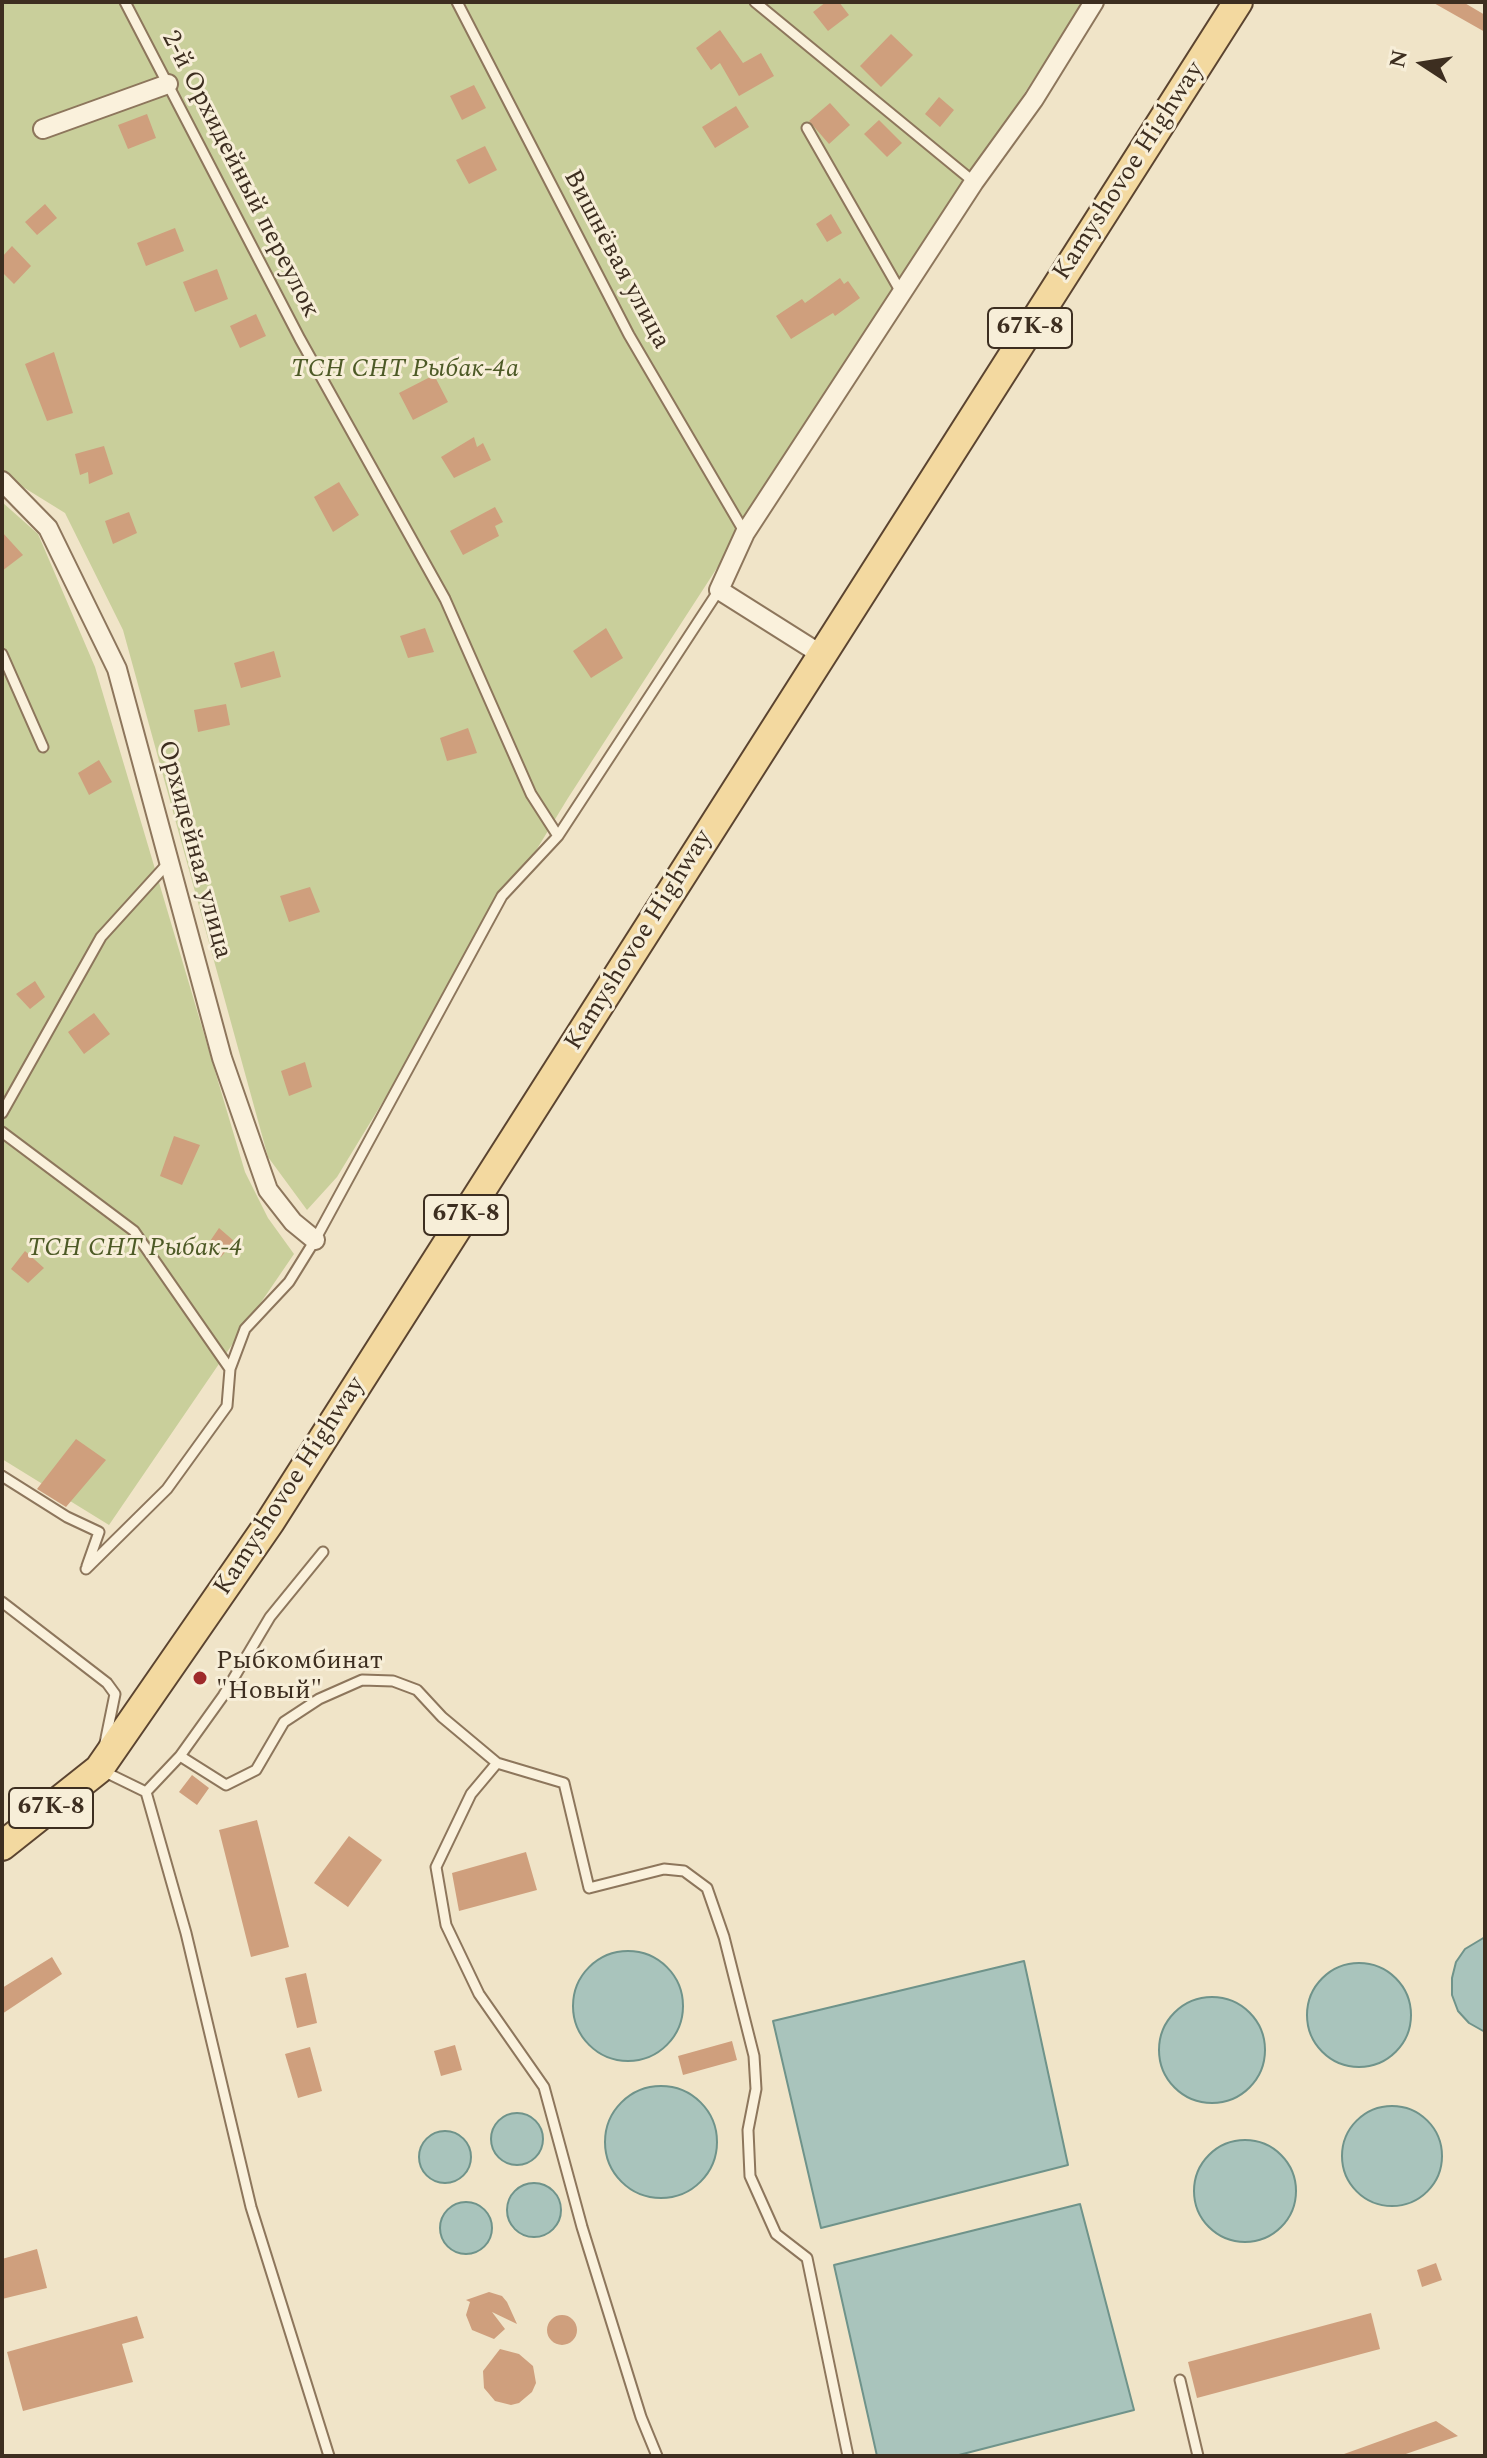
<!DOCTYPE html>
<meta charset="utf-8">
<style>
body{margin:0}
#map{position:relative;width:1487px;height:2458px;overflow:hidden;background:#f0e4c8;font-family:Spectral,serif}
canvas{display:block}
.frame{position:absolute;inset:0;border:4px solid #3d2e20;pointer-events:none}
.north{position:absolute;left:1383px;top:24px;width:80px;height:80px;-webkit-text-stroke:6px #f7eed8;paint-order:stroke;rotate:282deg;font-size:22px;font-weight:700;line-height:32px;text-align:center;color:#3d2e20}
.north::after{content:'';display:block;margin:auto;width:28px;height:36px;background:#3d2e20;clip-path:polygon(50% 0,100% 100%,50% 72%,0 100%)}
</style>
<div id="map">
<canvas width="1487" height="2458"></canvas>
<div class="frame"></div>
<div class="north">N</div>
</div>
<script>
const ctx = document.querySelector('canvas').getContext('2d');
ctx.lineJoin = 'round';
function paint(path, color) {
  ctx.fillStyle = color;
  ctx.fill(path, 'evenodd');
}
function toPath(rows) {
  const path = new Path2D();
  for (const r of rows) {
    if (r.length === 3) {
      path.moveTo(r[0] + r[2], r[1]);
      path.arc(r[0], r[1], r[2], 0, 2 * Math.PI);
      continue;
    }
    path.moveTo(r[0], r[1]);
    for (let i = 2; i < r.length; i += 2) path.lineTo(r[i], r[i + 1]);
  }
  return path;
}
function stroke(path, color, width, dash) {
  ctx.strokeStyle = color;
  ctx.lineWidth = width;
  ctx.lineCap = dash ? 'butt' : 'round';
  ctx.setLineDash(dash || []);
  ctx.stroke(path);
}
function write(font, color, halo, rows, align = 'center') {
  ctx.font = font + ' Spectral,serif';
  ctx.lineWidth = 6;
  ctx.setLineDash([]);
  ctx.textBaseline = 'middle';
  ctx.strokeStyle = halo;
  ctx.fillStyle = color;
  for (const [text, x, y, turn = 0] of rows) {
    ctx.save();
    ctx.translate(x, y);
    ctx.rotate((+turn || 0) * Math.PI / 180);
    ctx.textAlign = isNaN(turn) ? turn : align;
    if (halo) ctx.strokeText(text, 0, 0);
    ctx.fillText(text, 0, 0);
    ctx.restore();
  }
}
paint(toPath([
 [2,2,1080,2,1079,9,568,798,337,1177,307,1210,268,1157,123,630,65,513,2,474],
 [2,502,38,534,95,667,245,1172,268,1218,294,1254,109,1525,2,1459]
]), '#c9cf9b');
const water = toPath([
 [1485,1937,1485,2032,1469,2023,1458,2011,1452,1995,1452,1978,1456,1962,1465,1949,1485,1937],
 [628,2006,55],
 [1024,1961,1068,2165,821,2228,773,2021,1024,1961],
 [1359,2015,52],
 [1212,2050,53],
 [661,2142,56],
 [1392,2156,50],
 [517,2139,26],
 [445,2157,26],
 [1245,2191,51],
 [534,2210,27],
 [466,2228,26],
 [1080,2204,1134,2410,955,2456,877,2456,834,2265,1080,2204]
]);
paint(water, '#a9c4bc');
stroke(water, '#6f938a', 2);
paint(toPath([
 [826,2,839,2,849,15,828,31,813,12],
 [1432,2,1463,2,1485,15,1485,32],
 [720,30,743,63,761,53,774,76,739,96,720,63,711,70,696,48],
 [891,34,913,55,881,87,860,66],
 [474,85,486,108,462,120,450,96],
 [939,97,954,110,940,127,925,114],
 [830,103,850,125,829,144,809,121],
 [736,106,749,127,715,148,702,127],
 [147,114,156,138,128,149,118,125],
 [879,120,902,143,887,157,864,134],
 [485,146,497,170,469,184,456,160],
 [45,204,57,218,37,235,25,222],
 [831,214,842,233,827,242,816,224],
 [175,228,184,251,146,266,137,243],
 [12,246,31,266,14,284,2,272,2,257],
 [217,269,228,299,195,312,183,282],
 [840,278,844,284,848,281,860,298,835,316,833,313,791,339,776,316,802,299,805,303],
 [256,314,266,336,240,348,230,326],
 [54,352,73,413,47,421,25,364],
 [434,375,448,402,413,420,399,393],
 [474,437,477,447,483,443,491,460,454,478,441,457],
 [104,446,113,474,89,484,88,472,80,475,75,454],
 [339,482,359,515,333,532,314,497],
 [495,507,503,522,495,526,499,536,463,555,450,531],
 [129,512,137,533,113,544,105,521],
 [2,532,23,555,2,571],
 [425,628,434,652,408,658,400,636],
 [606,628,623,658,591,678,573,651],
 [274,651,281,677,241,688,234,663],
 [226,704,230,725,198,732,194,710],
 [468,728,477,753,447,761,440,738],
 [99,760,112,782,89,795,78,773],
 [310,887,320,912,289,922,280,896],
 [35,981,45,997,30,1009,16,994],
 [94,1013,110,1034,84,1054,68,1032],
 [305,1062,312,1087,289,1096,281,1071],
 [174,1136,200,1145,182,1185,160,1176],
 [219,1228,234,1241,221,1257,206,1247],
 [25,1251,44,1268,28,1283,11,1269],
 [76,1439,106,1460,66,1507,37,1489],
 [192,1775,209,1788,197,1805,179,1792],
 [257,1820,289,1947,251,1957,219,1830],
 [349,1836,382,1860,348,1907,314,1883],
 [526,1852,537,1890,459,1911,452,1873],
 [52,1957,62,1974,2,2014,2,1988],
 [306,1973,317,2023,297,2028,285,1978],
 [732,2041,737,2060,683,2075,678,2056],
 [455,2045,462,2070,441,2076,434,2051],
 [310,2047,322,2091,298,2098,285,2054],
 [37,2249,47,2288,2,2299,2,2259],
 [1436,2263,1442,2280,1422,2287,1417,2270],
 [489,2292,502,2296,507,2302,517,2324,492,2312,505,2329,494,2339,472,2330,466,2315,470,2302,466,2300],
 [1371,2313,1380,2349,1197,2398,1188,2362],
 [562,2330,15],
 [137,2316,144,2338,122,2344,133,2382,23,2411,7,2352],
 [500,2349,519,2354,533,2366,536,2383,532,2392,519,2403,511,2405,495,2401,484,2388,483,2371],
 [1436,2421,1458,2436,1400,2456,1344,2456,1344,2454]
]), '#cf9f7d');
const service = toPath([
 [125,2,300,339,445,599,531,794,558,836],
 [457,2,629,335,745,533],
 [755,2,974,182],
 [807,128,902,294],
 [2,654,43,747],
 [2,1113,101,937,170,861],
 [2,1132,134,1231,230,1369],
 [2,1476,67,1517,99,1532,87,1566],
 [86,1569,167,1489,227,1406,230,1369,245,1329,289,1282,315,1240,502,896,558,836,719,590],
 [2,1602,107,1683,115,1694,105,1743],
 [180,1756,226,1785,256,1770,284,1722,319,1699,362,1680,393,1681,417,1690,442,1717,497,1763,564,1783,589,1888,664,1869,684,1871,707,1888,724,1937,754,2056,756,2089,748,2130,750,2176,776,2234,807,2258,848,2456],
 [497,1763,471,1794,436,1867,446,1925,479,1994,544,2087,582,2227,641,2417,657,2456],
 [103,1771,146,1792,186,1933,251,2207,329,2456],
 [146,1792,180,1756,223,1696,270,1617,323,1552],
 [1180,2380,1198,2456]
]);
const minor = toPath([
 [43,129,168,84],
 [2,481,48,528,117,669,222,1058,268,1190,293,1222,315,1240],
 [822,655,719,590,745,533,974,182,1034,99,1094,2]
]);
const primary = toPath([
 [2,1846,99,1769,270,1522,1238,2]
]);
stroke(service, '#8d765c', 13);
stroke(minor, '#8d765c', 22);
stroke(primary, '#5b4430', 32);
stroke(service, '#faf1dc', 9);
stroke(minor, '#faf1dc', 18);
stroke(primary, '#f3d9a0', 28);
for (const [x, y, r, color] of [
 [200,1678,8,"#9e2a2b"]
]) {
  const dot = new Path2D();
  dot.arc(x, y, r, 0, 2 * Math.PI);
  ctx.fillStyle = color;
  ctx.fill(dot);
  stroke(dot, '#f7eed8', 3);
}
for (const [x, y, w] of [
 [1030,328,84],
 [466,1215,84],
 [51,1808,84]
]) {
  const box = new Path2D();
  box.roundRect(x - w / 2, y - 20, w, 40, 6);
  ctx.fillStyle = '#f7eed8';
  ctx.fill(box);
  stroke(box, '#3d2e20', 2);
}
write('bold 24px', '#3d2e20', null, [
 ["67К-8",1030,328],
 ["67К-8",466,1215],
 ["67К-8",51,1808]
]);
write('26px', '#3d2e20', '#f7eed8', [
 ["Kamyshovoe Highway",1130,172,-57],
 ["2-й Орхидейный переулок",239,175,63],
 ["Вишнёвая улица",615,260,62],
 ["Орхидейная улица",193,850,75],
 ["Kamyshovoe Highway",640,941,-58],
 ["Kamyshovoe Highway",291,1487,-57]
]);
write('italic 26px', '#4d5a26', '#f7eed8', [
 ["ТСН СНТ Рыбак-4а",405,371],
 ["ТСН СНТ Рыбак-4",135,1250]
]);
write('26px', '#3d2e20', '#f7eed8', [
 ["Рыбкомбинат",216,1663],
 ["\"Новый\"",216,1693]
], 'left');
</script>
